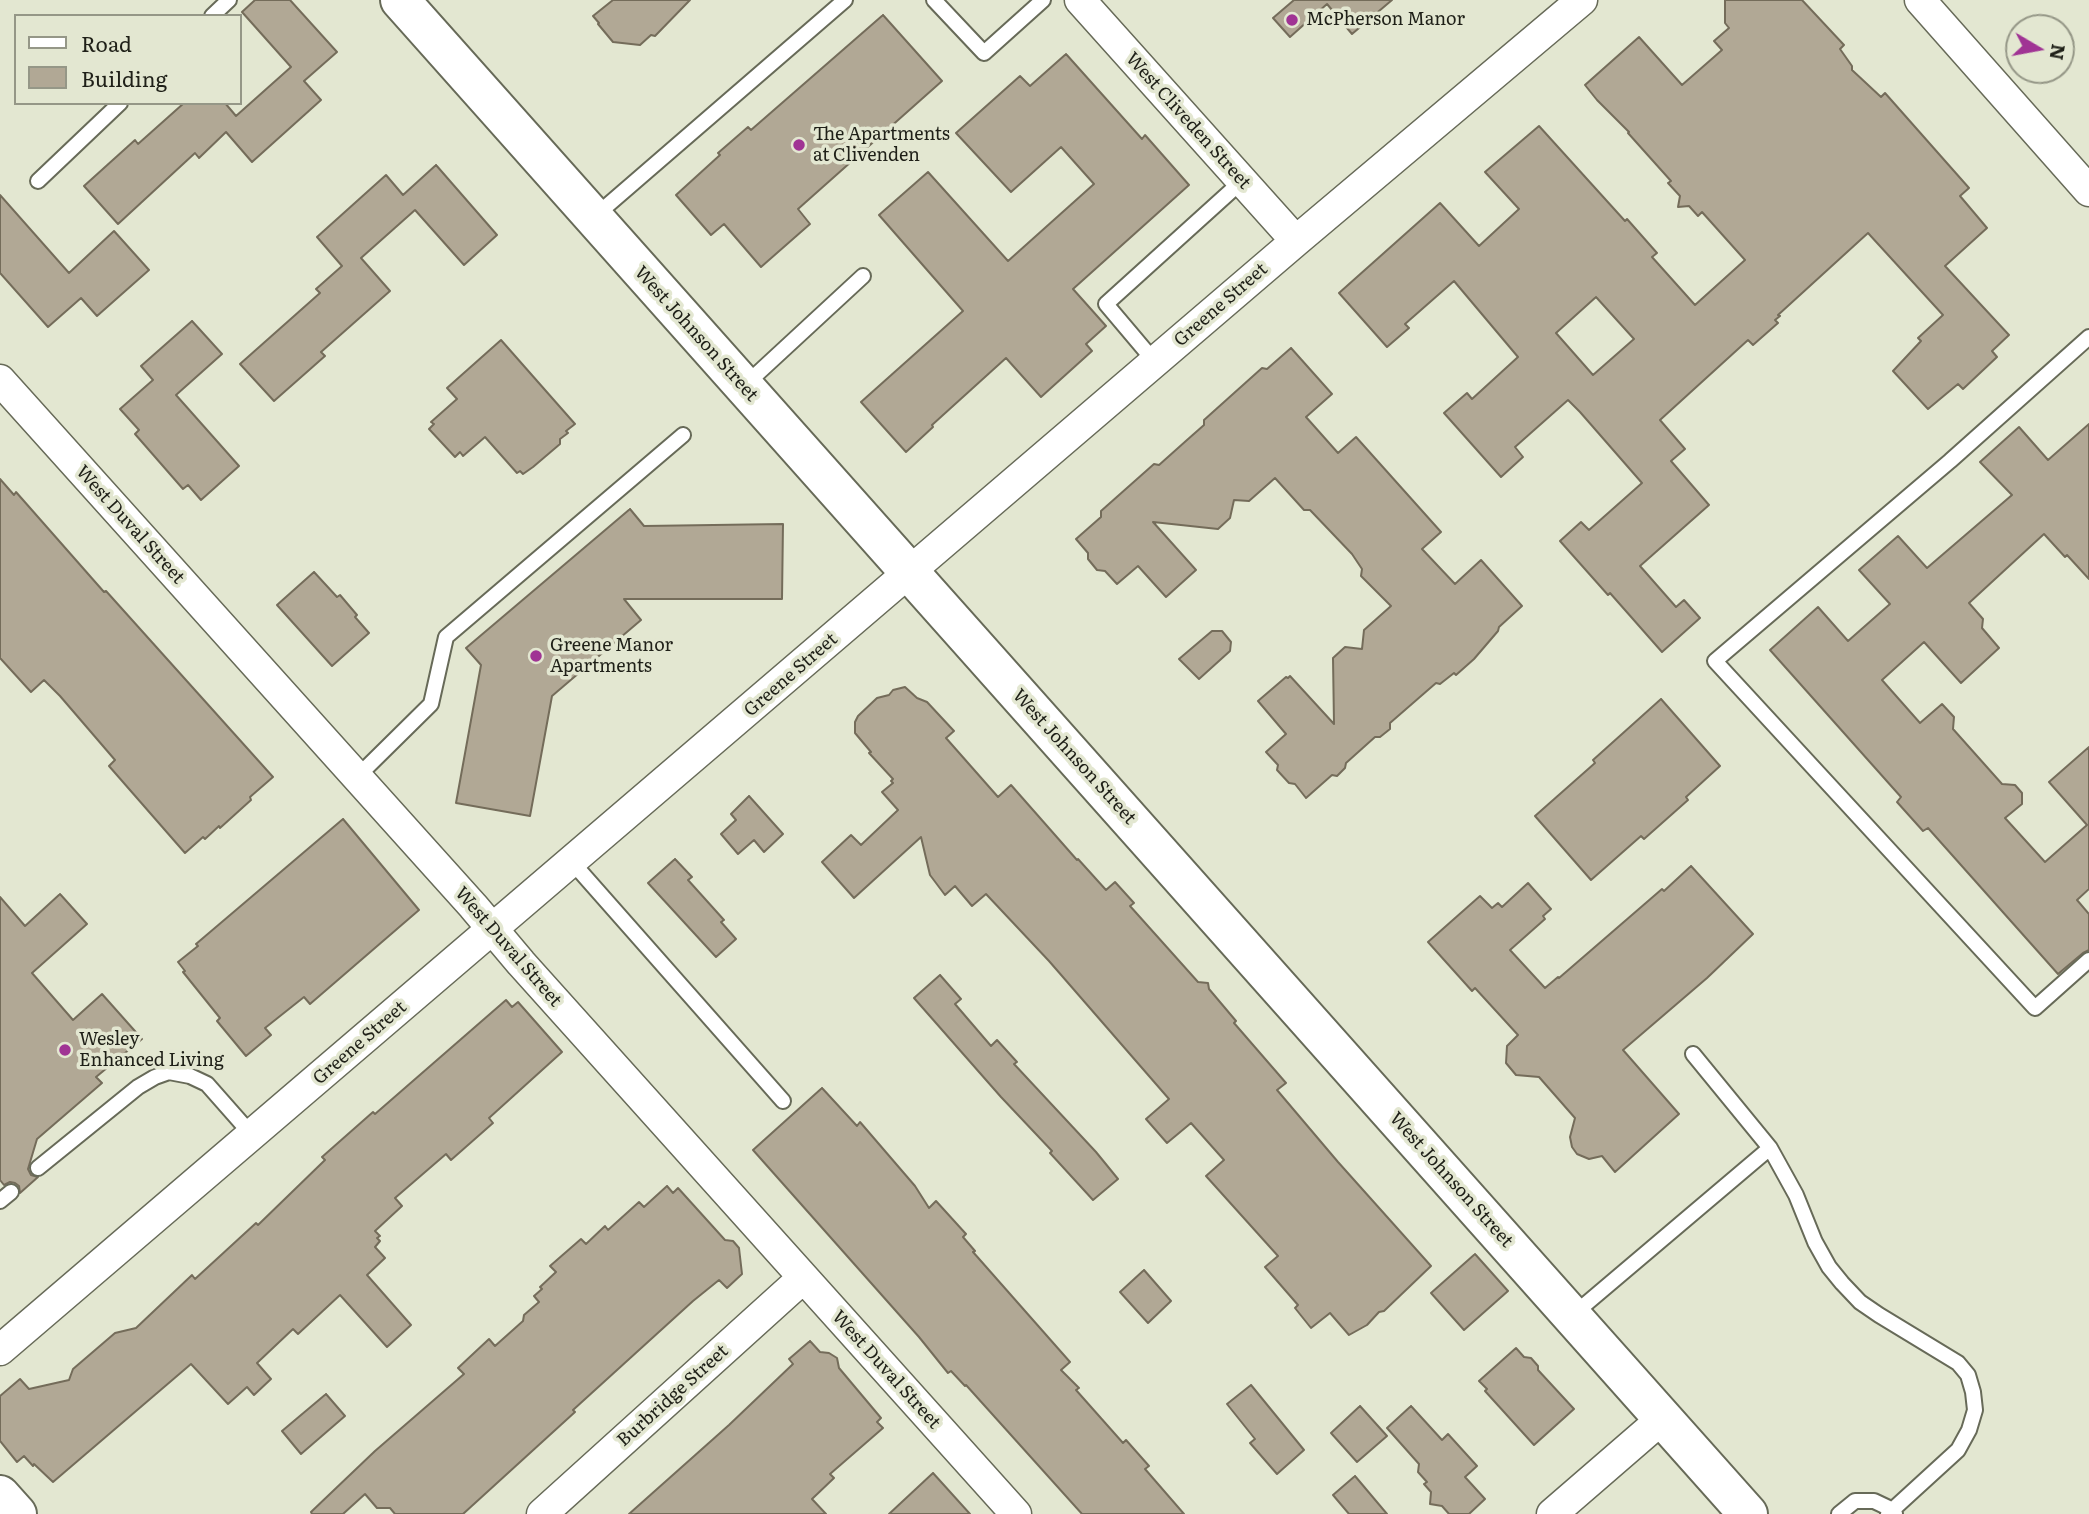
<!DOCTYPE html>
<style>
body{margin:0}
#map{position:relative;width:2089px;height:1514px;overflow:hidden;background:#e3e7d1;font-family:Literata,serif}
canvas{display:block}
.legend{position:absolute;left:14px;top:14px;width:228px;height:91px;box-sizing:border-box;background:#e3e7d1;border:2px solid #959787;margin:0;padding:9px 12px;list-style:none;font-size:21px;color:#1f2018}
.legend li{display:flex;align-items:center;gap:14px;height:35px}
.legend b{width:35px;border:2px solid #959787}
.north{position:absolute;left:2005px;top:14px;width:70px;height:70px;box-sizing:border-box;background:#e3e7d1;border:2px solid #959787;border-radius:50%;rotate:100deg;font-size:19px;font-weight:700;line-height:28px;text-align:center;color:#1f2018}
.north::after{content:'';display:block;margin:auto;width:24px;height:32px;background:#a03494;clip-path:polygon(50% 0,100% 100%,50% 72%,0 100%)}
</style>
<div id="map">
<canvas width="2089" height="1514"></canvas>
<ul class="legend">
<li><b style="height:9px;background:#fff"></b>Road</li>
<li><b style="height:19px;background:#b1a895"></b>Building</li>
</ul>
<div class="north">N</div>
</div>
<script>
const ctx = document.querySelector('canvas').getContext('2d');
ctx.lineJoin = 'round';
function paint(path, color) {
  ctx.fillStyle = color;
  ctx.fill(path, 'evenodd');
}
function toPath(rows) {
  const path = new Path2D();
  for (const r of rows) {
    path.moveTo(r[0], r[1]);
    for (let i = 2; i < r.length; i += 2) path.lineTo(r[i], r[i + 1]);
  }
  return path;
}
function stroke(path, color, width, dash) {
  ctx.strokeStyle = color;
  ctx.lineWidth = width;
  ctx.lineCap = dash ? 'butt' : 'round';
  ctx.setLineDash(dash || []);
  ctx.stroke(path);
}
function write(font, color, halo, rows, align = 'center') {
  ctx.font = font + ' Literata,serif';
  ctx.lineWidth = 7;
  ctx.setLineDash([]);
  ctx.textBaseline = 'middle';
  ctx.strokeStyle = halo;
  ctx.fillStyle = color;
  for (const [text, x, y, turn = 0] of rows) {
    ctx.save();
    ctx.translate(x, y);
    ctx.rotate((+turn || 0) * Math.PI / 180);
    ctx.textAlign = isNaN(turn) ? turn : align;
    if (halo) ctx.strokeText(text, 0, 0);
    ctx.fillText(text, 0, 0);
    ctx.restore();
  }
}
const building = toPath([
 [255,0,290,0,337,52,304,81,321,100,252,162,226,132,199,158,195,153,118,224,84,186,135,140,138,144,184,103,225,103,236,116,291,67,242,12,255,0],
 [613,0,690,0,655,36,651,35,640,45,613,42,598,24,599,23,593,16,613,0],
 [1294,0,1392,0,1352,34,1327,4,1290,37,1273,18,1294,0],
 [1725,0,1802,0,1844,45,1840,49,1852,66,1852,70,1881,97,1885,93,1969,188,1960,196,1987,228,1945,266,2009,335,1992,351,1997,357,1963,389,1958,384,1928,409,1893,371,1921,341,1918,338,1943,315,1868,233,1778,315,1780,316,1775,320,1778,323,1753,345,1748,340,1660,420,1685,449,1671,461,1709,505,1640,566,1676,607,1684,600,1700,618,1662,652,1610,593,1608,595,1560,541,1581,522,1589,530,1642,483,1580,412,1568,400,1515,447,1523,457,1501,477,1444,413,1467,393,1472,399,1518,357,1454,281,1405,324,1409,328,1387,347,1339,293,1440,203,1479,246,1519,209,1485,172,1539,126,1625,221,1627,219,1657,253,1652,257,1695,305,1745,260,1702,212,1698,216,1689,206,1678,207,1680,196,1668,183,1671,181,1628,133,1629,132,1597,100,1585,85,1639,37,1682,85,1722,50,1714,41,1729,28,1725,23,1725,0],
 [1596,297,1634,339,1593,375,1556,333,1596,297],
 [883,15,942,81,798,209,810,224,761,267,724,224,711,235,676,195,720,155,718,153,748,127,751,130,883,15],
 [1066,54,1142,139,1145,135,1189,185,1073,289,1106,326,1086,344,1092,351,1041,397,1006,358,932,425,933,427,906,452,861,402,963,311,879,215,928,172,1008,261,1094,184,1061,147,1011,192,956,133,1020,76,1030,86,1066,54],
 [436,165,497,235,464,265,415,210,361,258,390,291,321,352,325,356,274,401,240,364,320,293,316,289,342,266,317,237,386,175,403,195,436,165],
 [0,195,69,273,114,231,149,270,97,316,81,298,48,327,0,273,0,195],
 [192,321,222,354,176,395,239,466,201,500,188,485,183,489,135,434,139,430,120,409,153,380,141,366,192,321],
 [501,340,575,424,566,431,568,433,560,439,560,444,533,467,523,474,520,471,517,473,485,437,463,456,460,452,455,457,429,429,434,424,431,422,457,399,447,388,501,340],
 [1291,348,1332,394,1306,417,1338,453,1356,437,1441,532,1422,549,1455,584,1481,560,1522,606,1499,627,1498,631,1474,659,1456,675,1454,673,1440,684,1436,683,1390,723,1390,729,1380,737,1375,737,1346,763,1345,768,1337,776,1332,775,1306,798,1295,784,1289,783,1277,770,1278,765,1266,752,1286,734,1258,701,1286,677,1288,678,1290,676,1334,724,1333,658,1345,647,1362,649,1364,630,1391,606,1361,576,1362,569,1352,554,1310,510,1304,510,1275,478,1249,501,1234,500,1230,518,1218,529,1153,522,1196,570,1166,597,1138,566,1117,584,1105,571,1097,570,1088,559,1088,553,1076,539,1101,517,1101,511,1154,464,1159,465,1187,440,1204,425,1204,420,1262,368,1267,369,1291,348],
 [2089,424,2089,579,2067,555,2065,557,2044,534,1969,603,1983,619,1982,628,1999,648,1961,683,1924,642,1882,680,1920,723,1942,704,1954,717,1953,729,2002,784,2015,785,2022,793,2022,804,2005,818,2045,862,2087,825,2049,782,2089,747,2089,889,2077,900,2089,914,2089,950,2083,953,2058,974,1928,828,1923,831,1897,802,1901,797,1770,650,1818,607,1848,641,1890,604,1859,570,1898,536,1927,568,2012,495,1980,462,2019,427,2048,460,2089,424],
 [0,479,14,495,16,492,104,592,106,591,273,777,250,797,251,800,220,828,219,826,205,839,203,837,185,853,109,766,115,760,60,696,44,680,31,692,0,658,0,479],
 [630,509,644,526,783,524,782,599,624,599,641,620,552,696,530,816,456,803,481,665,466,648,630,509],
 [314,572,337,597,340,595,357,615,355,617,369,633,332,666,277,605,314,572],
 [1212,631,1222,631,1231,642,1230,651,1199,679,1179,659,1212,631],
 [905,687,917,698,927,702,954,731,946,738,998,797,1011,785,1077,860,1078,859,1106,890,1115,882,1134,903,1130,906,1198,982,1208,983,1209,989,1236,1021,1234,1023,1286,1083,1277,1090,1338,1162,1431,1266,1384,1311,1379,1312,1367,1325,1349,1335,1330,1313,1311,1328,1295,1308,1298,1305,1265,1267,1278,1256,1206,1176,1224,1160,1191,1123,1167,1143,1146,1119,1169,1099,1049,961,986,894,972,906,955,886,945,895,930,875,921,837,854,898,822,862,851,835,861,845,898,810,882,792,893,783,891,781,893,779,869,753,871,752,855,733,855,722,858,716,877,698,889,695,893,690,905,687],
 [1661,699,1720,766,1686,797,1688,800,1644,839,1641,836,1591,880,1535,816,1595,763,1593,760,1661,699],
 [749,796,783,834,764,852,754,840,738,854,721,834,736,820,731,814,749,796],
 [343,819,419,910,310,1004,304,997,265,1028,271,1035,246,1056,217,1021,220,1018,183,972,185,971,178,962,198,946,196,944,343,819],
 [675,859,692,877,688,880,724,920,721,922,736,939,716,957,648,883,675,859],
 [1691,866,1753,934,1707,978,1623,1050,1679,1114,1615,1172,1602,1156,1589,1159,1577,1154,1572,1147,1570,1137,1575,1118,1539,1077,1516,1075,1506,1063,1507,1046,1518,1035,1475,988,1472,991,1428,942,1480,896,1492,908,1498,903,1502,907,1528,883,1551,909,1543,916,1545,919,1510,950,1545,988,1558,977,1559,978,1662,889,1664,891,1691,866],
 [60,894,87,924,32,973,73,1020,102,994,142,1039,96,1077,102,1083,37,1139,28,1169,31,1175,38,1177,20,1193,19,1186,15,1183,10,1182,4,1185,0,1180,0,897,25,926,60,894],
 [940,975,961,999,955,1004,991,1046,997,1040,1017,1062,1014,1064,1096,1152,1118,1179,1093,1200,1050,1153,1052,1151,1001,1097,914,998,940,975],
 [506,1000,512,1007,518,1002,562,1052,489,1118,493,1123,451,1160,446,1154,395,1198,402,1206,375,1231,380,1236,377,1238,380,1241,375,1247,385,1258,367,1275,411,1325,387,1347,340,1295,298,1334,293,1329,257,1363,271,1379,254,1395,247,1387,228,1404,191,1364,53,1482,34,1464,33,1466,24,1456,17,1462,0,1441,0,1396,20,1379,29,1389,69,1380,73,1369,115,1333,136,1328,192,1275,195,1279,256,1223,258,1225,325,1160,322,1157,373,1112,375,1114,506,1000],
 [822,1088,857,1126,860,1122,915,1186,929,1208,936,1201,966,1234,963,1237,975,1251,973,1252,1070,1362,1061,1370,1079,1388,1076,1390,1123,1443,1126,1440,1149,1466,1145,1469,1184,1514,1082,1514,966,1385,965,1386,951,1371,948,1373,919,1337,753,1150,822,1088],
 [667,1186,673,1193,678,1188,725,1240,733,1241,739,1248,742,1274,727,1288,719,1280,693,1301,573,1410,575,1412,463,1514,395,1514,390,1508,377,1508,365,1494,343,1514,312,1514,311,1512,375,1451,464,1374,458,1368,489,1339,495,1346,523,1321,524,1315,539,1302,534,1296,542,1289,540,1287,556,1272,550,1266,581,1239,586,1244,605,1226,608,1230,639,1202,644,1207,667,1186],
 [1475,1254,1508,1291,1464,1330,1431,1293,1475,1254],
 [1144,1270,1171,1301,1148,1323,1120,1292,1144,1270],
 [810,1341,820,1352,829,1353,837,1358,839,1368,881,1418,877,1422,883,1428,830,1474,834,1478,812,1499,826,1514,629,1514,729,1425,793,1364,789,1359,810,1341],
 [1516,1348,1524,1357,1531,1358,1538,1366,1538,1370,1574,1409,1534,1445,1485,1391,1487,1389,1479,1381,1516,1348],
 [1251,1385,1304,1450,1277,1474,1250,1443,1255,1439,1227,1404,1251,1385],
 [326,1394,345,1416,301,1454,282,1431,326,1394],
 [1360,1406,1387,1436,1357,1462,1331,1433,1360,1406],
 [1411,1406,1442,1440,1448,1434,1477,1466,1465,1477,1485,1499,1469,1514,1449,1514,1442,1506,1430,1504,1431,1492,1424,1484,1427,1482,1418,1472,1419,1464,1387,1428,1411,1406],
 [933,1473,970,1514,889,1514,933,1473],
 [1355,1476,1387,1514,1349,1514,1333,1495,1355,1476]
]);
paint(building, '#b1a895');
stroke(building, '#746c5a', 2);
const lane = toPath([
 [934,0,984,53,1043,0],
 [212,16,229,0],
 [38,181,120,103],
 [594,217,845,0],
 [2089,337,1950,461,1715,661,2035,1008,2089,960],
 [1155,362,1106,304,1242,181],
 [744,386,863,276],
 [357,777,431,704,446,637,683,435],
 [572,862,783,1101],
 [1693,1054,1770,1148,1796,1195,1815,1242,1829,1267,1842,1283,1860,1302,1879,1315,1958,1363,1968,1375,1973,1392,1975,1410,1969,1430,1958,1450,1888,1514],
 [38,1168,138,1087,155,1077,169,1072,190,1076,207,1084,252,1135],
 [0,1201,11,1192],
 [1574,1314,1770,1148],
 [1839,1514,1855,1501,1874,1501,1893,1510,1895,1514]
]);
const street = toPath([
 [1080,0,1296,241],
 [1920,0,2089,191],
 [0,380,473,906,521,963,1016,1514],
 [0,1350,1296,241,1582,0],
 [542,1514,803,1278],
 [1552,1514,1663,1418]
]);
const secondary = toPath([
 [400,0,1748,1514],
 [0,1495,17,1514]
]);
stroke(lane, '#676a58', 18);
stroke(street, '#676a58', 33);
stroke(secondary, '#676a58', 42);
stroke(lane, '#fff', 14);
stroke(street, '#fff', 30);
stroke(secondary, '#fff', 38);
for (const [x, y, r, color] of [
 [1292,20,7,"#a03494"],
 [799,145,7,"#a03494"],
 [536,656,7,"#a03494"],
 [65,1050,7,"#a03494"]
]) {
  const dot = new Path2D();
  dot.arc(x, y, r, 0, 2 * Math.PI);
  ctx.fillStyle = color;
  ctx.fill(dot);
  stroke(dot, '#e3e7d1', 2.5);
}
write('18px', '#1f2018', '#e3e7d1', [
 ["McPherson Manor",1306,20],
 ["The Apartments",813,135],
 ["at Clivenden",813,156],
 ["Greene Manor",550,646],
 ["Apartments",550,667],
 ["Wesley",79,1040],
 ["Enhanced Living",79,1061]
], 'left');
write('18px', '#1f2018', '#e3e7d1', [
 ["West Cliveden Street",1188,121,48],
 ["Greene Street",1221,305,-41],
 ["West Johnson Street",696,334,48],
 ["West Duval Street",130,525,48],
 ["Greene Street",791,675,-41],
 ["West Johnson Street",1074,757,48],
 ["West Duval Street",508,947,49],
 ["Greene Street",360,1043,-41],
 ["West Johnson Street",1451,1180,48],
 ["West Duval Street",886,1370,48],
 ["Burbridge Street",673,1396,-42]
]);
</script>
